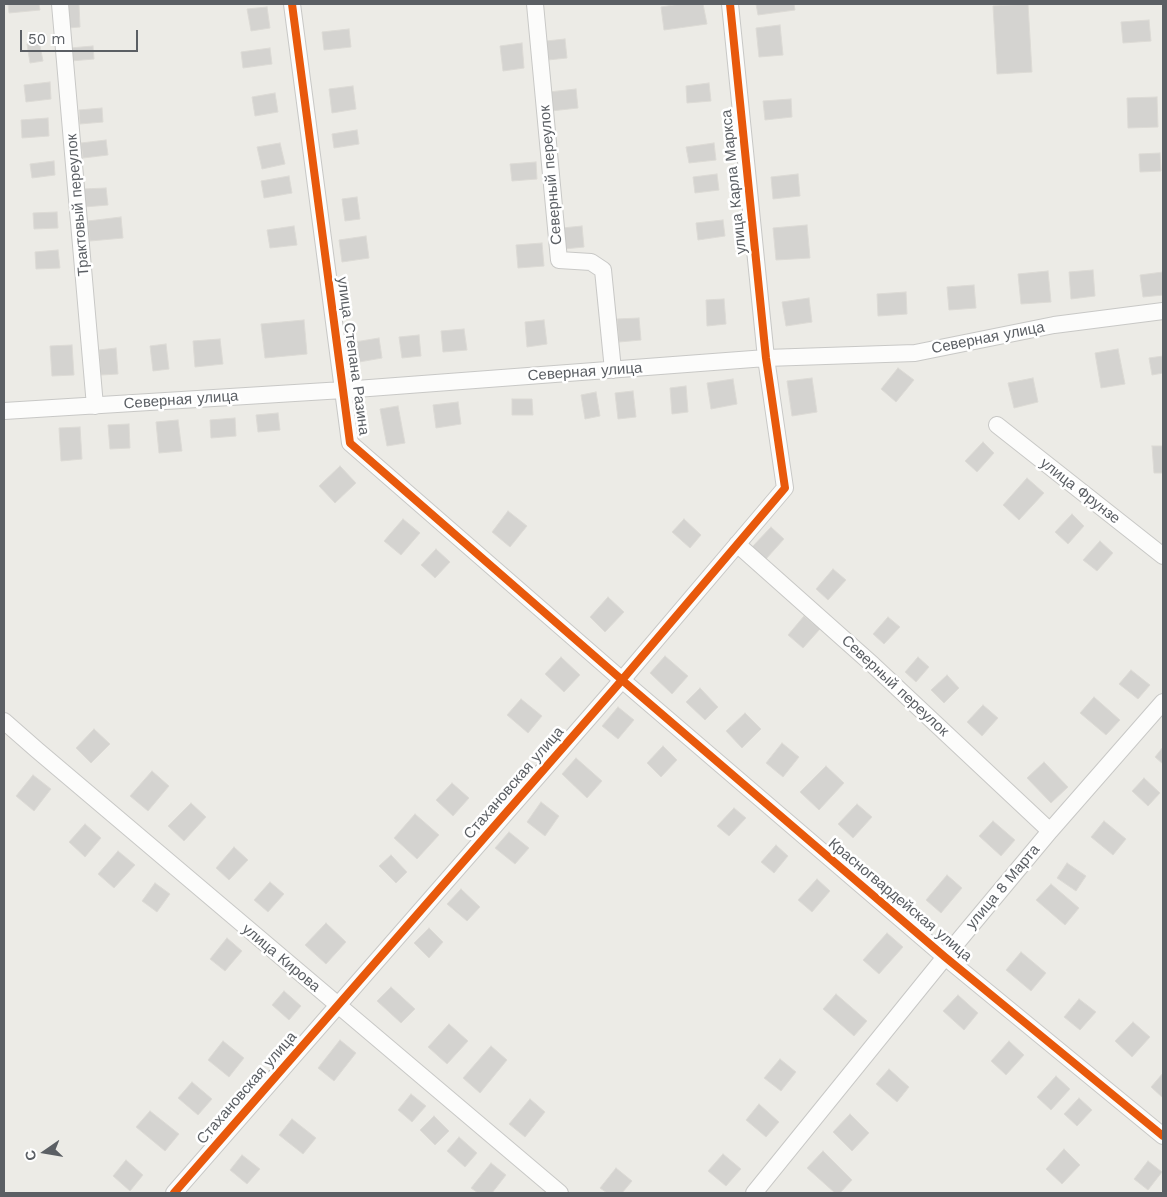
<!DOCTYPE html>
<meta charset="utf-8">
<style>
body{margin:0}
#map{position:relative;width:1167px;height:1197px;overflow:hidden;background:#ecebe6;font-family:"Work Sans",sans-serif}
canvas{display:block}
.frame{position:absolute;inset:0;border:5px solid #5b5f64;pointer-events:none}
.north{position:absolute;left:20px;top:1127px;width:50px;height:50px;-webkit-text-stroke:4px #fff;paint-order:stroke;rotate:257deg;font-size:14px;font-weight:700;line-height:20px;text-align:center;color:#5b5f64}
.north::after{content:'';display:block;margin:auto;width:18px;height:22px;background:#5b5f64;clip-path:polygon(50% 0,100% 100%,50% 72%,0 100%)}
.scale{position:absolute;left:20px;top:30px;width:118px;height:22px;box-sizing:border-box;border:2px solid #5b5f64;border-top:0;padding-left:6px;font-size:15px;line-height:18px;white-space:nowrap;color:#5b5f64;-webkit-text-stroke:4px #fff;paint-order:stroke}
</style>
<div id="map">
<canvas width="1167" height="1197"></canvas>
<div class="frame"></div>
<div class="north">С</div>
<div class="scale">50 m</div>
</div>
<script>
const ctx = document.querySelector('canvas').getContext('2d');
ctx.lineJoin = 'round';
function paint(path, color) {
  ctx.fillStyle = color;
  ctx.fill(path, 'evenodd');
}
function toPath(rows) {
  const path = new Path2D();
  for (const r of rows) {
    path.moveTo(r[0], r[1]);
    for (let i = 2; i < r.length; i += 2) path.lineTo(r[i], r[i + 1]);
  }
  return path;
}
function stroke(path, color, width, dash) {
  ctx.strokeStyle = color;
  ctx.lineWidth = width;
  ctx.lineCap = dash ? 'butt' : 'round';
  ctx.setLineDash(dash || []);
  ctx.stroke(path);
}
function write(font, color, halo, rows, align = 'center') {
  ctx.font = font + ' "Work Sans",sans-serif';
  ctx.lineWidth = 5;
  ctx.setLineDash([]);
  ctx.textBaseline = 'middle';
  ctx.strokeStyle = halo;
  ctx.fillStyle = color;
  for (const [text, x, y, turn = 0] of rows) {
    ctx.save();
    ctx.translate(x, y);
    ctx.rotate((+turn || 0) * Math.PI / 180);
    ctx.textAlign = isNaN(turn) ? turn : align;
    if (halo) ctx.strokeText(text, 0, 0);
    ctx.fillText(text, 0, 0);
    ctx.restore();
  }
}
const building = toPath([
 [8,4,39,4,40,10,9,13,8,4],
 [66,4,79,4,80,27,68,28,66,4],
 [680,4,703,4,707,24,664,30,661,7,680,4],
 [756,4,794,4,795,10,758,15,756,4],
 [1028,4,1032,72,997,74,993,6,1028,4],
 [267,7,270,28,251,31,247,9,267,7],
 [1149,20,1151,41,1123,43,1121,22,1149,20],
 [780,25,783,55,759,57,756,28,780,25],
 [349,29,351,47,324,50,322,32,349,29],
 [565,39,567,58,548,60,546,41,565,39],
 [39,41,43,61,30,63,27,44,39,41],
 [522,43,524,68,503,71,500,46,522,43],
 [93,46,94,59,71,61,70,48,93,46],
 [270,48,272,64,243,68,241,52,270,48],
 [50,82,51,99,26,102,24,85,50,82],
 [709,83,711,101,687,103,686,86,709,83],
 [353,86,356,109,332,113,329,89,353,86],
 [576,89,578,108,551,111,549,92,576,89],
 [275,93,278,112,255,116,252,97,275,93],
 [1157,97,1158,127,1128,128,1127,98,1157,97],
 [791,99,792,117,765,120,763,101,791,99],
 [102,108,103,122,80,124,79,110,102,108],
 [48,118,49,136,22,138,21,120,48,118],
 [357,130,359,144,334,148,332,134,357,130],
 [106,140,108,155,83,158,81,143,106,140],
 [280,143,285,164,262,169,257,147,280,143],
 [714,143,716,160,689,163,686,147,714,143],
 [1160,153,1161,171,1140,172,1139,154,1160,153],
 [54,161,55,175,32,178,30,164,54,161],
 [536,162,537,179,512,181,510,164,536,162],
 [717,174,719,190,695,193,693,177,717,174],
 [798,174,800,196,773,199,771,177,798,174],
 [289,176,292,193,264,198,261,181,289,176],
 [106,188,108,205,84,207,83,189,106,188],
 [357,197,360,219,345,221,342,199,357,197],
 [57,212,58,228,34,229,33,213,57,212],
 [121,217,123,238,90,241,88,221,121,217],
 [723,220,725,236,698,240,696,223,723,220],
 [807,225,810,258,776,260,773,228,807,225],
 [294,226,297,245,270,248,267,230,294,226],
 [582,226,584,247,564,249,562,228,582,226],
 [366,236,369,258,342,262,339,240,366,236],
 [542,243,544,266,518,268,516,245,542,243],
 [58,250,60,268,36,269,35,252,58,250],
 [1093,270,1095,296,1071,299,1069,272,1093,270],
 [1048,271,1051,302,1021,304,1018,274,1048,271],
 [1163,272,1163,295,1143,297,1140,275,1163,272],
 [974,285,976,308,949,310,947,287,974,285],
 [906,292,907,314,878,316,877,294,906,292],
 [809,298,812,322,786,326,782,302,809,298],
 [724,299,726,324,707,326,706,300,724,299],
 [639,318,641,340,619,342,617,319,639,318],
 [304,320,307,354,265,358,261,324,304,320],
 [544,320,547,344,527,347,525,322,544,320],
 [464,329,467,350,443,352,441,331,464,329],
 [419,335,421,356,402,358,399,337,419,335],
 [379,338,382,358,359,362,355,342,379,338],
 [220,339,223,364,195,367,193,341,220,339],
 [166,344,169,369,153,371,150,346,166,344],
 [72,345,74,375,52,376,50,346,72,345],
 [116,348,118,374,101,375,99,350,116,348],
 [1118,349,1125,384,1101,388,1095,353,1118,349],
 [1163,356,1163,373,1152,375,1149,358,1163,356],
 [898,368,914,380,896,402,881,389,898,368],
 [812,378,817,412,792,416,787,381,812,378],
 [1033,378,1038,402,1014,408,1008,383,1033,378],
 [733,379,737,404,711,409,707,383,733,379],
 [686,386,688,412,672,414,670,388,686,386],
 [633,391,636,417,618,419,615,393,633,391],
 [596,392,600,416,585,419,581,395,596,392],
 [512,399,532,399,533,415,512,415,512,399],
 [458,402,461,424,436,428,433,405,458,402],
 [398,406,405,443,387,446,380,409,398,406],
 [278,413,280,430,258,432,256,415,278,413],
 [235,418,236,436,211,438,210,420,235,418],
 [178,420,182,451,159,453,156,422,178,420],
 [129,424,130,448,110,449,108,425,129,424],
 [80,427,82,459,61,461,59,428,80,427],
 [983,442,994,453,977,472,965,461,983,442],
 [1152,446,1163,446,1163,473,1154,473,1152,446],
 [340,466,356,483,335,503,319,486,340,466],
 [1027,478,1044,493,1019,520,1003,505,1027,478],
 [508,511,527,526,510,547,492,532,508,511],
 [1072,514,1084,526,1068,544,1055,532,1072,514],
 [403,519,420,533,401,555,384,541,403,519],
 [684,519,701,535,690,548,672,532,684,519],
 [771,527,784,539,766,559,752,547,771,527],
 [1100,541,1113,553,1097,571,1083,560,1100,541],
 [436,549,450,562,435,578,421,565,436,549],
 [833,569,846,580,828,600,816,589,833,569],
 [608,597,624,612,605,632,590,617,608,597],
 [804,616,820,629,803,648,788,635,804,616],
 [888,617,900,627,884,644,873,634,888,617],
 [665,656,688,676,672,694,650,673,665,656],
 [561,657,580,675,564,692,545,674,561,657],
 [918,657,929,667,916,682,905,672,918,657],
 [1131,670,1150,685,1138,699,1119,684,1131,670],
 [947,675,959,688,944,703,931,690,947,675],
 [700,688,718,707,705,720,686,702,700,688],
 [1094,697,1120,720,1106,735,1080,713,1094,697],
 [521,699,542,716,528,733,507,715,521,699],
 [983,705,998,718,982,736,967,722,983,705],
 [618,707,634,720,618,739,602,726,618,707],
 [745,713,761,729,742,748,726,731,745,713],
 [94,729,110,744,91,763,76,748,94,729],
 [782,743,799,757,783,777,766,763,782,743],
 [663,746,677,760,661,777,647,763,663,746],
 [1163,747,1163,764,1155,757,1163,747],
 [576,758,602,781,587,798,562,774,576,758],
 [1044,762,1068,787,1051,803,1027,778,1044,762],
 [826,766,844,783,819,810,800,792,826,766],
 [152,771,169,786,148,811,130,796,152,771],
 [33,775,51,789,34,811,16,796,33,775],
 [1144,778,1160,793,1148,806,1132,791,1144,778],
 [452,783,469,798,453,816,436,800,452,783],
 [541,802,559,816,545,836,527,822,541,802],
 [191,803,206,817,184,841,168,826,191,803],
 [857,804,872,817,853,838,838,824,857,804],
 [734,808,746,818,729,836,717,826,734,808],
 [415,814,439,835,417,859,394,838,415,814],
 [993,821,1015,840,1001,856,979,836,993,821],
 [1104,821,1126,839,1113,855,1091,837,1104,821],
 [85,824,101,838,85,857,69,842,85,824],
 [509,832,529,848,515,864,495,848,509,832],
 [776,845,788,856,774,873,761,862,776,845],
 [234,847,248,860,229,880,216,868,234,847],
 [118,851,135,865,114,888,98,874,118,851],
 [391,855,407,872,396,883,379,866,391,855],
 [1067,863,1086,876,1076,891,1057,878,1067,863],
 [947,875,962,888,941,913,926,900,947,875],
 [817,879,830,891,812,912,798,900,817,879],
 [270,882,284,894,268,912,254,900,270,882],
 [155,883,170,894,157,912,142,901,155,883],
 [1051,884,1079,908,1065,925,1036,900,1051,884],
 [461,889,480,907,467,921,447,904,461,889],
 [326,923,346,942,326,964,305,945,326,923],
 [429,928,443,942,429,958,414,943,429,928],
 [887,933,903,947,879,974,863,960,887,933],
 [227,938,242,951,225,971,210,959,227,938],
 [1021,952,1046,973,1031,991,1006,970,1021,952],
 [391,987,415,1009,401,1023,377,1001,391,987],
 [284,991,301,1006,289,1020,272,1005,284,991],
 [836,994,867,1021,854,1036,823,1009,836,994],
 [958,995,978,1013,964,1030,943,1011,958,995],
 [1079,999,1096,1012,1080,1030,1064,1017,1079,999],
 [1133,1022,1150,1037,1132,1057,1115,1041,1133,1022],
 [449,1024,468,1041,447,1064,428,1047,449,1024],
 [340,1040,356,1053,334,1081,318,1068,340,1040],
 [223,1041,244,1058,229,1077,208,1060,223,1041],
 [1009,1041,1024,1055,1006,1075,991,1061,1009,1041],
 [491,1046,507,1060,480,1093,463,1078,491,1046],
 [780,1059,796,1072,781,1091,764,1078,780,1059],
 [889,1069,909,1087,897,1102,876,1084,889,1069],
 [1163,1073,1163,1098,1151,1087,1163,1073],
 [1056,1076,1070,1089,1051,1110,1037,1097,1056,1076],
 [192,1082,212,1099,198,1115,178,1098,192,1082],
 [411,1094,426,1106,412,1122,398,1110,411,1094],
 [1079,1098,1092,1110,1077,1126,1064,1114,1079,1098],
 [530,1099,545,1112,525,1137,509,1124,530,1099],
 [759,1104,779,1122,766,1137,746,1120,759,1104],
 [150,1111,179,1134,165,1151,136,1127,150,1111],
 [850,1114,869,1133,852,1151,833,1132,850,1114],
 [434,1116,449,1131,435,1145,420,1130,434,1116],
 [292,1119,316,1138,303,1154,279,1135,292,1119],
 [459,1137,477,1153,465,1167,447,1151,459,1137],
 [1064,1149,1080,1165,1062,1184,1046,1169,1064,1149],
 [823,1151,852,1180,840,1193,835,1193,807,1168,823,1151],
 [723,1154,741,1169,726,1186,708,1171,723,1154],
 [242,1155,260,1169,247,1184,230,1170,242,1155],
 [126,1160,143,1175,130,1191,113,1176,126,1160],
 [1148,1161,1162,1172,1148,1190,1134,1179,1148,1161],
 [491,1163,506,1175,492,1193,478,1193,471,1188,491,1163],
 [616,1168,632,1181,622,1193,607,1193,600,1188,616,1168]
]);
paint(building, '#d4d3d0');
stroke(building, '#dcdad5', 1);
const minor = toPath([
 [60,4,95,406],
 [292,4,350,443,622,680,945,957,1163,1136],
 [535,4,559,260,591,262,603,270,613,370],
 [4,411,343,390,766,358,915,353,1054,325,1163,311],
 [997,425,1163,556],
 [737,544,873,665,1050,831],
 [4,721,37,750,560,1193],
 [174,1193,622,680,785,488,766,358,730,4],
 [754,1193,945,957,1050,831,1163,702]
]);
stroke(minor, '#c8c8c6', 18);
stroke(minor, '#fcfcfb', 16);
stroke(toPath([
 [292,4,350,443,622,680,945,957,1163,1136],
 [174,1193,622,680,785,488,766,358,730,4]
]), '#e8590c', 8);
write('15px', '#5b5f64', '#fff', [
 ["Северный переулок",551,175,-95],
 ["улица Карла Маркса",734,182,-96],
 ["Трактовый переулок",78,205,-95],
 ["Северная улица",988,338,-11],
 ["улица Степана Разина",353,356,82],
 ["Северная улица",585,372,-4],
 ["Северная улица",181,400,-4],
 ["улица Фрунзе",1080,491,38],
 ["Северный переулок",895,686,43],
 ["Стахановская улица",514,783,-49],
 ["улица 8 Марта",1003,887,-50],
 ["Красногвардейская улица",900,900,40],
 ["улица Кирова",281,958,40],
 ["Стахановская улица",247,1088,-49]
]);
</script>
